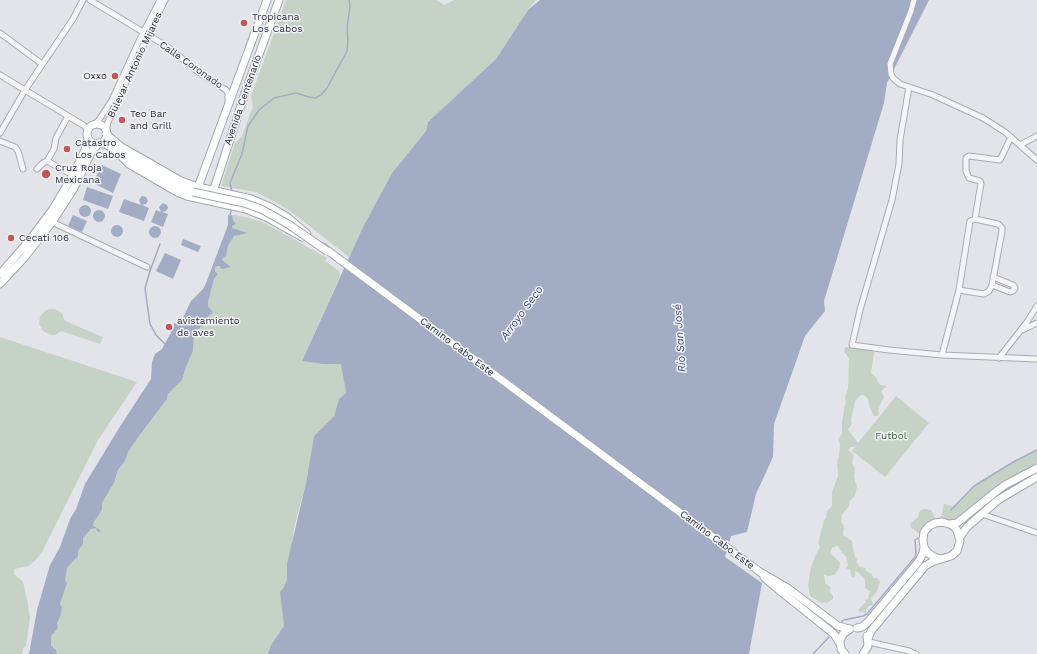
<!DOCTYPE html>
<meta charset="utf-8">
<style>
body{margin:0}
canvas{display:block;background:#e3e4e9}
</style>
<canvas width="1037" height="654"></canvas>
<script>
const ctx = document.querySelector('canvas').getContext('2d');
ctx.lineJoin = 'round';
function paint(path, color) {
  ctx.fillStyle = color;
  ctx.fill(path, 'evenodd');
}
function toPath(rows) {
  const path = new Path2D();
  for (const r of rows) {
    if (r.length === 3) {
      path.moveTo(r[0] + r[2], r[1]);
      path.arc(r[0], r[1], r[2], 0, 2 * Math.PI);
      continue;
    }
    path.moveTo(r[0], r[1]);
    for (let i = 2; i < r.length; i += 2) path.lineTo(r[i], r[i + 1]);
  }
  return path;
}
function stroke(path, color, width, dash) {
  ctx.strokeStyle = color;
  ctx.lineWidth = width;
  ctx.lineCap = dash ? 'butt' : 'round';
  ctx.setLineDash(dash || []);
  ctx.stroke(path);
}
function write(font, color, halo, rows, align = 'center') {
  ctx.font = font + ' "Work Sans",sans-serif';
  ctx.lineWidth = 3;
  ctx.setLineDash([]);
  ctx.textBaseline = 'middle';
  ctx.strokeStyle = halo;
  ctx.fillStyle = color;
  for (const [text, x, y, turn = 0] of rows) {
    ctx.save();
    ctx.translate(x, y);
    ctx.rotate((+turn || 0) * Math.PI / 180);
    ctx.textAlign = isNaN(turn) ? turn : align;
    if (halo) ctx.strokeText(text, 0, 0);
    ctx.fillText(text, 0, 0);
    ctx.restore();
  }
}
paint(toPath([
 [286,0,436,0,444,5,454,0,536,0,528,10,496,59,428,122,426,131,392,173,362,229,349,257,290,211,277,203,256,192,221,186,235,143,242,136,253,106,251,96],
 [232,215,236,215,260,221,281,232,327,258,325,261,339,271,340,276,302,361,322,364,342,364,346,393,339,399,334,416,314,436,306,483,295,524,292,543,293,654,57,654,56,650,51,645,51,635,57,628,57,623,60,617,60,604,67,583,65,580,67,568,77,556,78,551,83,544,83,538,91,529,96,527,93,525,94,522,102,510,102,503,114,483,118,470,125,461,128,452,139,436,167,399,168,394,182,380,186,367,193,351,194,337,205,320,213,312,208,306,208,302,214,279,218,274,215,271,215,267,231,267,222,260,223,258,226,257,228,246,234,236,247,233,232,228],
 [50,309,55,309,62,313,65,321,103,337,100,344,61,331,55,335,51,335,43,331,39,324,40,316,46,310],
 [0,337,137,382,98,440,42,552,35,561,28,566,14,569,14,574,23,582,28,604,30,618,26,646,23,648,22,654,0,654],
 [845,347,874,351,874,352,871,373,876,377,878,382,880,385,886,386,886,387,881,391,884,397,880,405,878,411,879,415,877,416,874,416,870,408,868,399,864,395,861,395,855,401,851,420,852,423,848,430,858,443,896,396,929,423,885,477,852,451,855,447,851,447,848,450,854,455,852,463,855,469,854,478,857,486,855,496,850,501,848,508,842,514,841,522,844,526,843,535,852,541,854,553,855,557,858,558,856,562,857,563,860,567,865,568,866,571,872,574,873,578,878,578,880,582,877,591,871,598,873,605,869,606,866,610,866,613,865,613,862,611,860,612,858,610,866,602,866,600,868,598,870,591,865,588,865,580,859,573,855,571,855,576,852,578,850,570,846,568,848,565,846,556,842,553,838,546,836,546,832,548,831,552,832,555,839,561,840,563,839,569,834,575,828,576,824,574,825,583,830,587,831,589,829,590,833,596,833,599,827,603,824,602,822,603,810,596,808,585,811,567,816,554,820,547,818,543,819,540,824,520,826,518,827,511,832,506,832,492,838,476,837,461,839,457,840,444,838,439,842,434,842,422,845,405,846,403,845,397,848,389,849,359,844,351],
 [1037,450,1037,465,959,519,953,521,941,518,944,504,955,507,974,486,1015,461],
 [925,509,931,510,935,518,927,523,920,534,910,527,911,523,918,517,920,510]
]), '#c6d2c5');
paint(toPath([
 [540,0,929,0,887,83,884,103,824,301,825,311,805,336,774,424,773,457,756,494,747,532,731,536,725,557,762,583,749,654,268,654,271,645,284,626,280,592,284,587,287,579,287,564,306,483,314,436,334,416,339,399,346,393,341,364,322,364,302,361,362,229,392,173,426,131,428,122,496,59,528,10],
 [102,165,121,174,113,193,93,183],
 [87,187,113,196,108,209,83,200],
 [142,196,146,197,148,201,146,204,142,205,149,208,144,221,119,212,124,199,141,205,139,200],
 [163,203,167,205,168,208,166,211,162,212,168,214,163,227,151,222,156,210,161,212,159,207],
 [85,211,6],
 [99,216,6],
 [73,215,87,221,82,232,68,226],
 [228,215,232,215,233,220,236,224,232,226,232,228,248,233,234,236,228,246,226,257,223,258,222,260,231,267,222,269,219,266,215,267,215,271,218,274,214,279,208,302,208,306,213,312,205,320,194,337,193,351,186,367,182,380,168,394,167,399,139,436,128,452,125,461,118,470,114,483,102,503,102,510,94,522,93,525,101,531,98,532,96,528,91,529,83,538,83,544,78,551,78,556,67,568,65,580,67,583,60,604,62,608,60,617,57,623,58,628,51,636,51,645,56,650,57,654,29,654,37,610,50,565,60,547,70,519,76,509,85,484,119,428,151,379,152,362,155,354,162,349,174,327,174,323,179,324,181,322,191,301,203,289,206,283,228,225],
 [117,231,6],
 [155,232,6],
 [183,239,201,246,198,252,181,245],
 [165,253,181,260,173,279,156,271]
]), '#a2adc5');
stroke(toPath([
 [232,192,230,183,242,154,248,126,259,110,274,98,296,93,309,97,315,98,321,95,327,88,347,51,348,41,347,28,350,6,349,0],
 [230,215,232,208],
 [160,244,150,271,145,288,150,324,156,335,165,344],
 [951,510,974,486,1015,461,1037,450],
 [840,623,844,620,863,616,867,614,915,557,916,553,915,540,918,538],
 [813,654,829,637]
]), '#a2adc5', 1.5);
const minor = toPath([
 [90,0,168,47,197,71,226,90,228,93,228,101],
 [914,0,911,11,890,64,891,74,893,78,900,84,933,95,983,118,1005,132,1037,160],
 [0,33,42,64],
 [0,75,83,125,88,129],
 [909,87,900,140,899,164,892,200,860,310,852,345,889,350,942,355,1037,359],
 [94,125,99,120,112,100,139,41,160,0],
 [106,132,108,122,132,69,165,0],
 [0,133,25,90,73,19,83,0],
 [0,141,15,147,18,151,23,169],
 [1020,145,1037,136],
 [47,161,73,175],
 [37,169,43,163,47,161,54,149,56,138,68,116],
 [975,219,981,183,980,181,969,178,966,171,966,158,969,156,1000,160,1011,137],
 [52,222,147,267],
 [992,285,1010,292,1013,291,1015,288,1013,285,993,277],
 [1022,330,1037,323],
 [942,355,959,290,984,294,989,291,992,285,1002,231,1002,228,998,224,975,219,970,221,959,290],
 [999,358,1027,322,1037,306],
 [982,514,1037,533],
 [869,642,909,651,916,654]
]);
const major = toPath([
 [97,134,10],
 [106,134,121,147],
 [100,143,105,144,134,160,175,185,193,192],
 [118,145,181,181,198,187,251,199,270,207,287,217,307,234],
 [115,150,129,164,177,192,187,196,246,209,266,217,302,237],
 [197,190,267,0],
 [212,195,246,90,279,0],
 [323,247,760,572,789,589,838,626,849,629],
 [0,274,29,241,53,209,73,175,85,150,88,139],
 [0,284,24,258,52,222,74,188,92,151,99,143],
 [950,524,957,523,993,494,1005,485,1037,468],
 [960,537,967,527,998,500,1037,477],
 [764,577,779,590,834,634,840,644],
 [857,628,862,627,868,622,919,561,923,553,924,547],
 [868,639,871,631,925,566,932,562,951,556,957,551,960,541,957,530,952,525,942,522,935,523,929,526,924,532,923,539,924,547,928,553,934,557,941,559],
 [845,654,841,649,840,641,843,634,850,629],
 [863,654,868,646,867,636]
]);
stroke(minor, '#a9aab3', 7);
stroke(major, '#a3a7b4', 9);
stroke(minor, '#f5f5f8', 5);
stroke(major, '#fff', 7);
const majorBridge = toPath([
 [193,192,244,203,261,209,288,224,327,251]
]);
stroke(majorBridge, '#a3a7b4', 9, []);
stroke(majorBridge, '#fff', 7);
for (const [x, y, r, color] of [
 [244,23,4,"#bf5857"],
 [115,76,4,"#bf5857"],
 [122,120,4,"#bf5857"],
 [67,149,4,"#bf5857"],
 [46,174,5,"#bf5857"],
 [11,238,4,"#bf5857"],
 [169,327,4,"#bf5857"]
]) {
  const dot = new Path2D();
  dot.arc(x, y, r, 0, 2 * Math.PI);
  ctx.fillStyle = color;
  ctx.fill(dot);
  stroke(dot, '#f2f3f7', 1.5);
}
write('10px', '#2d303f', '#f2f3f7', [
 ["Tropicana",252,17],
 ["Los Cabos",252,29],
 ["Oxxo",107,76,"right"],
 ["Teo Bar",130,114],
 ["and Grill",130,126],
 ["Catastro",75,143],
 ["Los Cabos",75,155],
 ["Cruz Roja",55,168],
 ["Mexicana",55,180],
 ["Cecati 106",19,238],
 ["avistamiento",177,321],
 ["de aves",177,333]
], 'left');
write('10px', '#2d303f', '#f2f3f7', [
 ["Bulevar Antonio Mijares",135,65,-65],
 ["Calle Coronado",191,65,35],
 ["Avenida Centenario",243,100,-71],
 ["Camino Cabo Este",457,347,37],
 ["Camino Cabo Este",717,540,37]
]);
write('10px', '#3c593b', '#f2f3f7', [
 ["Futbol",891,436]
]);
write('italic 11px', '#3b4a6f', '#f2f3f7', [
 ["Arroyo Seco",522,313,-54],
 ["Río San José",680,338,-94]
]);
</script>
